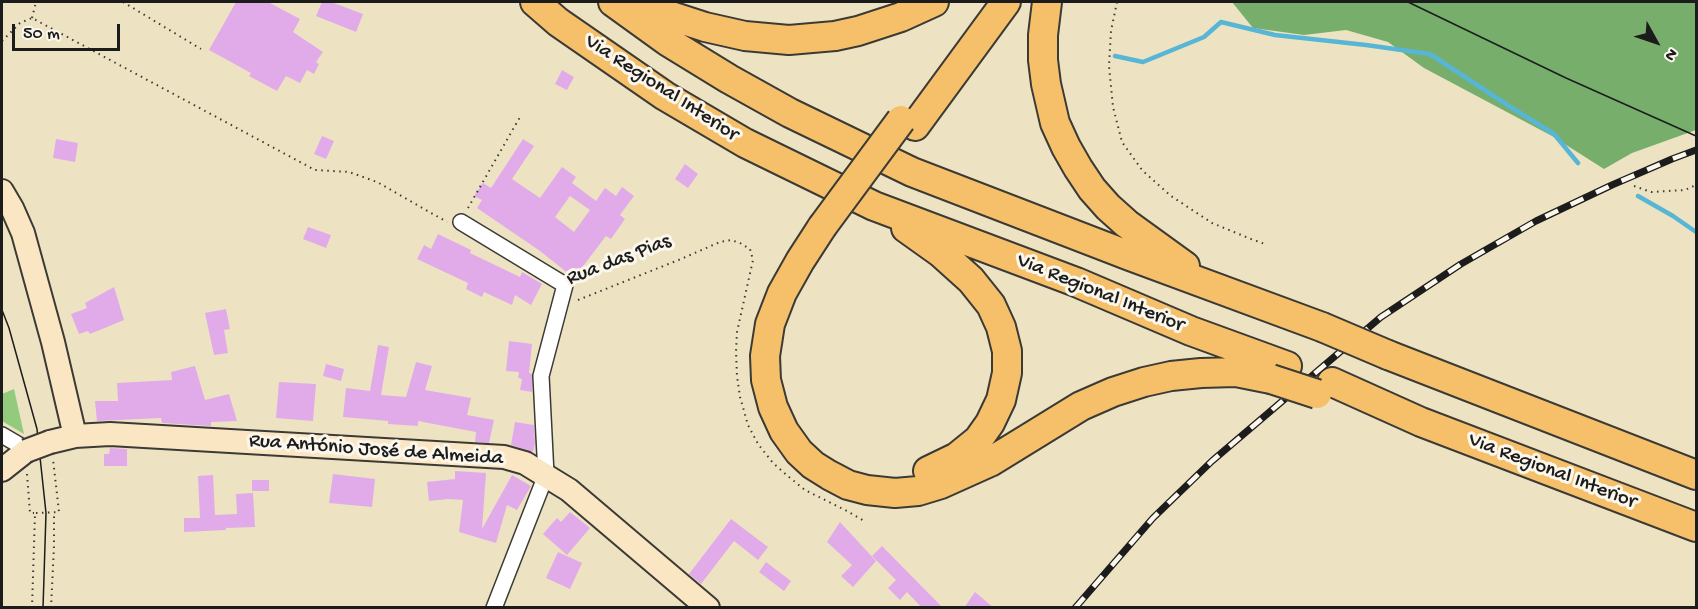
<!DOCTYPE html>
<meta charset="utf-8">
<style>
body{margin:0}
#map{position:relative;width:1698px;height:609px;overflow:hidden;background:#ede3c2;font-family:"Gochi Hand",sans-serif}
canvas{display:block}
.frame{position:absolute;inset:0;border:3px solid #1c1c1c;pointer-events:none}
.north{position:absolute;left:1626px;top:12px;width:60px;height:60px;-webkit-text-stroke:4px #fbf7ec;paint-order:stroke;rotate:130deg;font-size:16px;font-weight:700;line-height:24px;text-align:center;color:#1c1c1c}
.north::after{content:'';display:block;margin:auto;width:21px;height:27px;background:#1c1c1c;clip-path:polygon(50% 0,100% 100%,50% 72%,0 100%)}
.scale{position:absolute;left:12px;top:24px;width:108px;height:27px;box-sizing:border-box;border:3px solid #1c1c1c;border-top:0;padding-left:8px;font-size:18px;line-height:21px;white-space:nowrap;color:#1c1c1c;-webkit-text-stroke:4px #fbf7ec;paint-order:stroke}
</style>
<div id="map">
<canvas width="1698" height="609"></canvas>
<div class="frame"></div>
<div class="north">N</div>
<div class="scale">50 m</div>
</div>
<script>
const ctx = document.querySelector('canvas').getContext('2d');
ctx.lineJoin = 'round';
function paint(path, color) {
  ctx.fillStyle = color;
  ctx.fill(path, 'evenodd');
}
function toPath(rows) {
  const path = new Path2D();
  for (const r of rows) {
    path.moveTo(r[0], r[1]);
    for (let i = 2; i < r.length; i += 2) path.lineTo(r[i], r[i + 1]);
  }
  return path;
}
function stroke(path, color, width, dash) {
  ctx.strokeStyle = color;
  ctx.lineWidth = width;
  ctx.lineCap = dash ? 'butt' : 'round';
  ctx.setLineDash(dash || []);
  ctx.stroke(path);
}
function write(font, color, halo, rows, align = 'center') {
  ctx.font = font + ' "Gochi Hand",sans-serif';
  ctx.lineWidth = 6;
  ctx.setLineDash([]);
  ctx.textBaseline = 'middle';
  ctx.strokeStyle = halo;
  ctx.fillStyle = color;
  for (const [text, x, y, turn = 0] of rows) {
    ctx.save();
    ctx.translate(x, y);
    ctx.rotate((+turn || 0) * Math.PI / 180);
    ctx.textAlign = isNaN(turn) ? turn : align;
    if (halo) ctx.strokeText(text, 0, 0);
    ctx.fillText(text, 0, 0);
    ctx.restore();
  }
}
paint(toPath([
 [14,389,24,434,2,421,2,394]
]), '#94ca7c');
paint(toPath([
 [1232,2,1696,2,1696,130,1632,153,1604,169,1552,136,1424,68,1388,42,1346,30,1304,35,1253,28]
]), '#77ae6c');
stroke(toPath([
 [1115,56,1143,62,1204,37,1221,22,1275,35,1366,45,1430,54,1509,106,1554,134,1578,163],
 [1638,196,1673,216,1696,232]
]), '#57b6d5', 4.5);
paint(toPath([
 [236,2,268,2,300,19,293,32,323,52,316,62,319,64,314,74,307,70,300,83,286,76,277,91,249,76,251,73,209,50],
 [322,2,331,2,363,14,356,32,316,16],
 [562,70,574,77,567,90,555,84],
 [322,136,334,141,326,159,314,154],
 [56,139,78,143,75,162,53,158],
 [523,139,534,146,512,179,540,198,562,167,576,177,572,183,596,201,605,188,616,196,622,187,634,196,620,215,625,219,611,239,606,236,574,278,540,251,477,208,482,200,474,196,483,183,491,188],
 [570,196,590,210,574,232,555,217],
 [685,164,698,174,688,188,675,179],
 [308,227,331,235,326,248,303,239],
 [438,234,471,250,470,253,520,277,522,272,542,284,531,305,515,295,512,305,484,292,482,297,466,289,468,283,417,259,424,245,431,249],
 [114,287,124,320,90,334,88,331,79,334,71,314,87,308,85,303],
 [226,309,230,329,224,330,228,353,214,355,205,313],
 [509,341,532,344,529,373,532,374,532,392,520,390,522,379,518,378,519,372,506,371],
 [378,345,389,347,381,395,406,397,416,362,432,366,425,390,471,398,467,415,494,420,489,443,475,442,476,432,418,421,418,426,388,424,388,421,343,417,346,388,370,391],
 [326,364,344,369,341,381,323,376],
 [195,366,205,400,229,394,237,421,211,422,211,426,162,423,161,418,97,421,95,401,118,401,117,383,172,380,171,372],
 [279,382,316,384,313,421,276,418],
 [515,422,534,425,535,443,533,452,511,445],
 [110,448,127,449,127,466,104,466,104,454,109,454],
 [455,471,486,473,482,529,512,475,531,486,517,510,507,505,496,543,459,532,463,500,448,499,429,501,427,482,455,479],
 [333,474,375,479,372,507,329,503],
 [213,475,215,515,237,514,236,494,253,493,255,527,226,528,226,530,184,532,184,518,200,518,198,476],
 [252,480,269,480,269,491,252,491],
 [570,512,590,528,567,555,543,534,557,518,561,522],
 [731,519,768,547,758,560,734,541,701,584,689,574],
 [840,522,876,561,853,587,841,576,852,565,827,542],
 [882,546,943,608,922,608,907,592,900,600,888,588,896,580,872,556],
 [558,552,582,563,570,589,546,578],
 [766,562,791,581,784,591,759,572],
 [975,592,994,608,964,608]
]), '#e1abea');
const street = toPath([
 [461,222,565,285,541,376,546,475,494,608],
 [2,435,19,445,23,452]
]);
const secondary = toPath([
 [2,191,12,208,23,233,53,342,75,436],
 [50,442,75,436,110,434,504,457,525,463,569,490,708,608],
 [2,470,26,451]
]);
const highway = toPath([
 [535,2,558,22,665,96,745,143,874,206,1076,282,1191,331,1287,366],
 [613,2,667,41,729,79,790,113,912,172,1130,256,1322,327],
 [644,2,665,14,705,27,745,36,789,40,835,36,858,31,901,17,934,2],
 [1047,2,1043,35,1043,60,1046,84,1055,123,1066,147,1078,168,1092,189,1108,207,1127,224,1185,266],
 [915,126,1006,2],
 [822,227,800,261,782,293,770,324,765,356,766,380,773,407,784,431,799,452,813,465,829,475,848,485,867,490,895,493,918,491,941,484,990,462,1081,406,1113,392,1144,382,1171,376,1201,373,1236,372,1271,379],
 [906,228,941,253,971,280,991,305,1001,327,1007,351,1007,373,1001,400,990,423,978,440,957,457,928,471],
 [1388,355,1696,475],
 [1332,382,1421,422,1696,527]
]);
stroke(street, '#3b3a35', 18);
stroke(secondary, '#3b3a35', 26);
stroke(highway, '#3b3a35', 32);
stroke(toPath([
 [123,2,201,49],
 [1117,2,1111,31,1109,66,1113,107,1122,142,1142,170,1171,196,1212,223,1251,239,1265,244],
 [32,18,36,2],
 [2,41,20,23,32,18,315,170,349,172,377,182,447,222],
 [1634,186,1651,192,1685,190,1696,185],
 [468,208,520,117],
 [578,300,681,259,720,242,731,240,740,243,750,249,753,260,737,332,736,352,737,376,740,397,748,425,758,444,773,463,789,477,805,490,845,510,866,522],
 [27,474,30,513,34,513],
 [32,608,35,513,59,512,53,459],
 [51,608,54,546,54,514]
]), '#3b3a35', 2, [1.5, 4.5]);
stroke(street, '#fff', 15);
stroke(secondary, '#fbe6c4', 22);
stroke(highway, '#f6c06b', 28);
stroke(toPath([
 [1408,2,1566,78,1696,136],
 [2,310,9,328,37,429,46,513,43,608]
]), '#1c1c1c', 1.5);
const rail = toPath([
 [1075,608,1153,518,1212,461,1381,317,1461,264,1536,221,1612,185,1672,159,1696,150]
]);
stroke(rail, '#1c1c1c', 7);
stroke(rail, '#fbf7ec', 4.5, [14]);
const secondaryBridge = toPath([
 [26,451,50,442]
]);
const highwayBridge = toPath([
 [822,227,901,120],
 [1322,327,1388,355],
 [1271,379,1317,394]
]);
stroke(secondaryBridge, '#3b3a35', 26, []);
stroke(highwayBridge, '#3b3a35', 32, []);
stroke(secondaryBridge, '#fbe6c4', 22);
stroke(highwayBridge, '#f6c06b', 28);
write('21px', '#1c1c1c', '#fbf7ec', [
 ["Via Regional Interior",661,89,33],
 ["Rua das Pias",619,261,-21],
 ["Via Regional Interior",1100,294,22],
 ["Rua António José de Almeida",376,451,4],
 ["Via Regional Interior",1552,472,21]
]);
</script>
